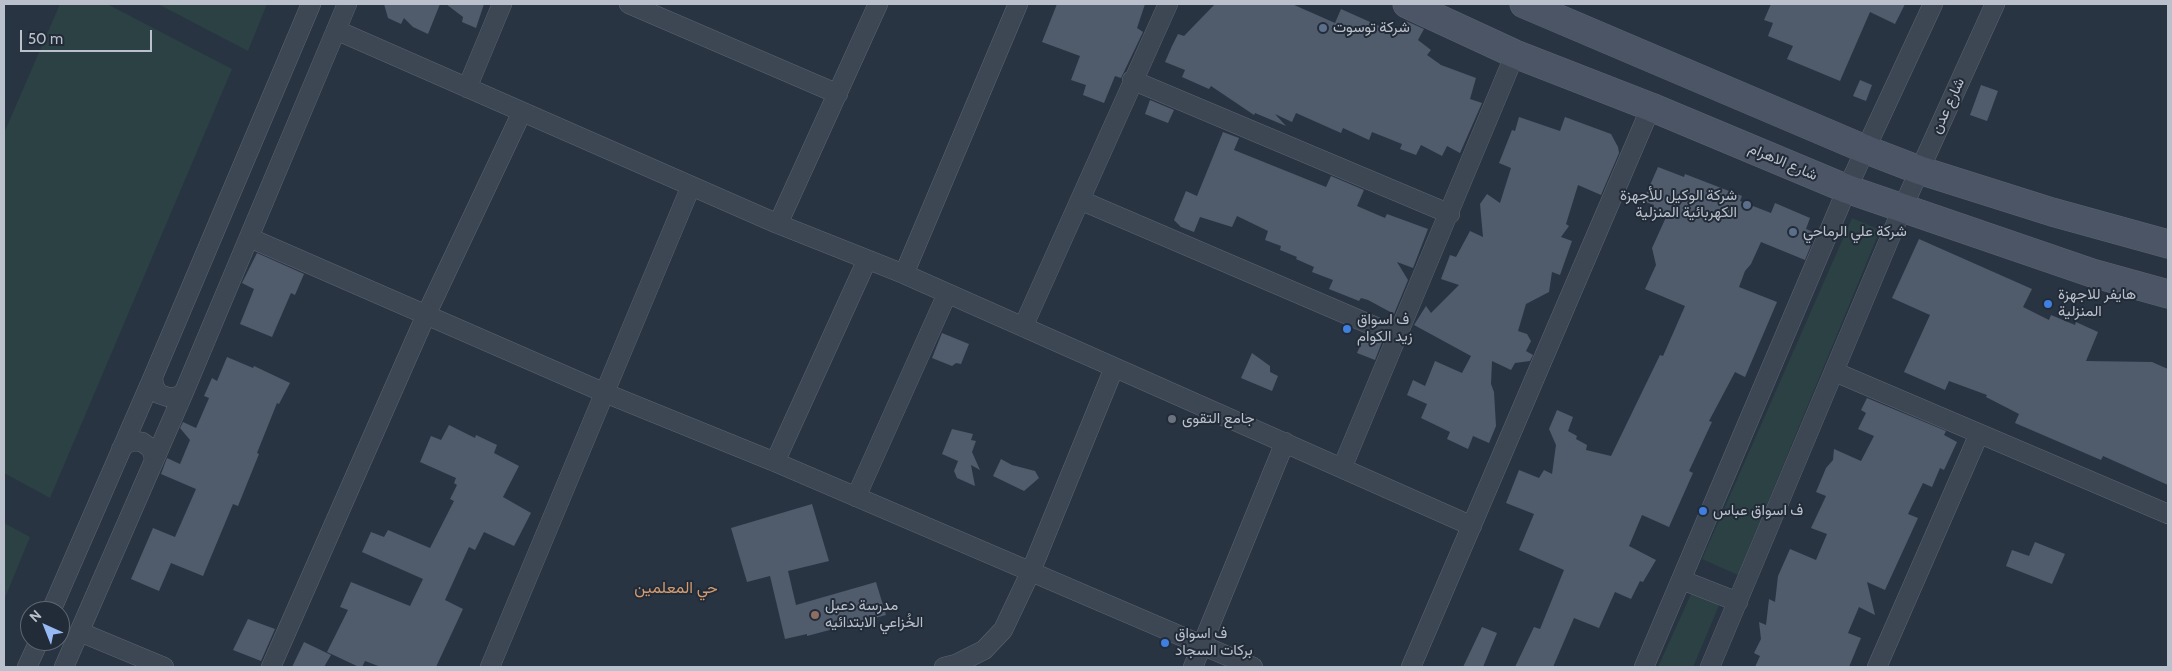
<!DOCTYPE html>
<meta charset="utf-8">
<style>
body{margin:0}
#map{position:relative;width:2172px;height:671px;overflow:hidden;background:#293443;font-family:Cabin,sans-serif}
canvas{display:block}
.frame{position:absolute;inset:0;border:5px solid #bbc1cc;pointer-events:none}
.north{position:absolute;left:20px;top:601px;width:50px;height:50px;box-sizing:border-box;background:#222b38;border:1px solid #5f6773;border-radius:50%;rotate:316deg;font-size:14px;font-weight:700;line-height:20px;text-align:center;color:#bbc1cc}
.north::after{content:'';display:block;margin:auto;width:18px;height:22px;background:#98baf4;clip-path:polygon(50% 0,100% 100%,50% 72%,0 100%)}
.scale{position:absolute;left:20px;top:30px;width:132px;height:22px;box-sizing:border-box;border:2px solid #bbc1cc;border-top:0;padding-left:6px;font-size:15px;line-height:18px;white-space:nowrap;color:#bbc1cc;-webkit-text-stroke:4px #222b38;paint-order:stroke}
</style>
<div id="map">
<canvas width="2172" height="671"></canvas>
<div class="frame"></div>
<div class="north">N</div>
<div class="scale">50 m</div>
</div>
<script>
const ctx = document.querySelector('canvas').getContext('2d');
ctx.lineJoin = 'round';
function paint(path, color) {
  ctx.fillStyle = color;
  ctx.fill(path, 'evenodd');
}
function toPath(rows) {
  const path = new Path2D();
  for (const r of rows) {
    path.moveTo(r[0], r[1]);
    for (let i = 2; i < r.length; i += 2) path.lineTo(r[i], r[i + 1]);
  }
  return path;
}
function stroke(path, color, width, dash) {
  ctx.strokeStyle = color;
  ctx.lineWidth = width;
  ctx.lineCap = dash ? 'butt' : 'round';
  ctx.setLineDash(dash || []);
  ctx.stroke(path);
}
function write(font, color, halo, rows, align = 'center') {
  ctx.font = font + ' Cabin,Vazirmatn,sans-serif';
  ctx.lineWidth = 4;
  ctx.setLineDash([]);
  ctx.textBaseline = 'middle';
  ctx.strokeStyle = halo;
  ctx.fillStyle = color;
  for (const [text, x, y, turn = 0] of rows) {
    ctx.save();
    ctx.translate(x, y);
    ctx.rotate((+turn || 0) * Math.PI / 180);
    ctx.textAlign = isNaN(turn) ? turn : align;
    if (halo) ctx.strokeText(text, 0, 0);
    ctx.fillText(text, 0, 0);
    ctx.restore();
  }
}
paint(toPath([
 [60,4,107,4,232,69,50,498,4,473,4,133],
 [158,4,267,4,248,51],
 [1852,218,1880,230,1738,575,1702,559],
 [4,523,30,537,4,600],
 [1692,592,1720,603,1693,667,1658,667]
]), '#2b4144');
paint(toPath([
 [384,4,440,4,428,34,413,27,404,18,401,24,388,18],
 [446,4,484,4,476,28,462,22,463,17],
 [1057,4,1145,4,1137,28,1143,32,1121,78,1115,76,1104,103,1083,95,1086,85,1071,80,1080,56,1042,42],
 [1215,4,1292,4,1335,23,1341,9,1388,30,1400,28,1404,20,1424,29,1418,40,1431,50,1427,55,1441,65,1476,78,1470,99,1482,103,1460,153,1447,146,1442,156,1421,145,1416,155,1400,149,1402,144,1372,132,1369,140,1343,128,1341,133,1296,113,1292,122,1275,114,1286,126,1255,113,1254,115,1211,86,1209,89,1182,77,1185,70,1165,62,1172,46,1178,34,1184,36],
 [1771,4,1905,4,1895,24,1870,12,1840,81,1787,59,1793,46,1768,36,1773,23,1764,20],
 [1860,80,1872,85,1866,101,1853,96],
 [1981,85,1998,91,1987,121,1970,115],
 [1150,100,1174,110,1168,123,1145,114],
 [1519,117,1560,131,1565,117,1611,134,1618,147,1619,153,1601,195,1578,185,1566,224,1569,226,1561,237,1572,241,1560,275,1552,272,1549,292,1526,304,1518,331,1527,334,1531,341,1526,351,1533,355,1530,361,1515,363,1511,370,1492,361,1491,384,1494,392,1496,426,1489,443,1473,436,1468,449,1447,439,1450,432,1421,418,1427,404,1407,395,1413,380,1425,386,1435,361,1462,373,1471,356,1414,325,1426,306,1431,313,1459,285,1441,279,1450,255,1456,257,1470,231,1483,237,1480,204,1487,194,1500,203,1511,168,1499,163,1512,130,1515,131],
 [1223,132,1239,138,1234,150,1326,187,1331,176,1364,190,1357,206,1385,218,1387,214,1428,229,1413,268,1397,262,1408,280,1394,314,1368,300,1361,298,1359,301,1329,289,1333,280,1312,272,1314,267,1296,259,1297,257,1280,250,1281,246,1265,240,1268,231,1237,216,1232,227,1200,217,1194,232,1181,227,1174,220,1186,191,1197,196],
 [1658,167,1684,177,1685,174,1742,196,1740,201,1771,213,1775,203,1810,218,1806,229,1816,233,1805,260,1761,242,1751,264,1745,271,1739,287,1777,302,1745,377,1735,372,1709,421,1712,422,1689,471,1693,473,1669,527,1642,515,1629,546,1656,560,1643,582,1640,581,1631,599,1615,592,1599,628,1574,618,1553,667,1515,667,1534,627,1540,629,1564,570,1519,550,1534,514,1506,503,1519,470,1539,478,1544,470,1552,474,1556,445,1549,429,1557,410,1573,417,1568,431,1577,436,1576,439,1587,445,1586,450,1611,456,1660,355,1663,356,1685,306,1645,289,1656,265,1652,248,1667,215,1653,209,1654,205,1643,201],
 [1919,239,2032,289,2023,307,2049,320,2051,315,2075,325,2076,322,2098,332,2086,361,2152,362,2168,369,2168,485,2103,456,2101,460,2015,423,2019,414,1986,397,1987,395,1949,381,1945,390,1904,372,1930,315,1892,298],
 [257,253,304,274,295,295,291,293,272,337,240,324,254,289,242,283],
 [942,333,969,344,961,364,956,363,952,366,932,358],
 [1365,335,1382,342,1375,360,1357,353],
 [1252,353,1270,366,1270,372,1278,376,1272,391,1241,378],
 [227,357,253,368,254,366,290,383,279,404,277,403,257,453,259,454,238,506,233,504,203,576,171,563,159,591,131,579,153,528,175,537,196,489,161,474,167,458,180,464,190,440,180,428,183,422,196,428,209,398,204,396,212,378,217,381],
 [1867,398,1946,431,1944,435,1957,442,1944,470,1940,468,1932,487,1923,483,1908,514,1918,518,1885,590,1867,582,1875,615,1859,607,1848,633,1861,638,1849,667,1755,667,1760,656,1754,653,1761,639,1759,622,1766,625,1769,599,1775,602,1778,576,1790,549,1816,560,1827,534,1811,528,1826,496,1816,492,1826,468,1833,460,1834,449,1861,461,1874,436,1858,429,1866,413,1861,410],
 [449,425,475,438,476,435,497,445,494,453,519,466,503,497,531,513,514,546,484,532,475,550,469,547,445,600,463,609,436,667,381,667,365,661,362,667,359,667,327,652,348,610,340,607,351,582,410,606,423,579,362,552,371,532,384,537,388,530,430,548,454,501,450,499,457,485,454,483,456,478,420,462,431,436,441,440],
 [952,429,973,434,971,440,976,441,972,452,980,470,971,465,975,486,957,478,954,471,958,461,942,454],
 [1001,459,1012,465,1035,471,1039,478,1024,491,993,476],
 [812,504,829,561,788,571,796,605,876,582,886,615,807,636,807,634,785,639,770,576,747,582,731,528],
 [2035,542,2065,554,2052,584,2006,566,2012,550,2029,556],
 [248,619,275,629,261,661,233,650],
 [1482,627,1497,633,1483,667,1463,667],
 [304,642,331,655,324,667,292,667]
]), '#505b6c');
const minor = toPath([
 [629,4,838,94],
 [336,30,778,224,904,274,1472,526],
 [1132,80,1450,214],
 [467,88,502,4],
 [1080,200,1397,336],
 [778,224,878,4],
 [250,238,605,393,775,462,1253,667],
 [904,274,1018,4],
 [1023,327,1168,4],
 [1835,372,2168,514],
 [153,377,154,386,159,394,168,397,177,397,184,392],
 [121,449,126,444,134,441,142,442,149,447,153,453,154,461],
 [775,462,867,260],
 [1342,468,1515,54],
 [856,497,947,294],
 [1682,580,1738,602],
 [51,611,153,377,311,4],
 [80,632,164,667],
 [27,667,39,641],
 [64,667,184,392,347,4],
 [271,667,426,315,522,112],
 [490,667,691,186],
 [944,667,956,664,984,650,1003,630,1031,571,1114,368],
 [1193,667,1285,442],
 [1411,667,1651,107],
 [1644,667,1847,189,1933,4],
 [1710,667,1902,209,1995,4],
 [1877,667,1979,434]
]);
const secondary = toPath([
 [1407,4,1515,54,1651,107,1847,189,2092,273,2168,294],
 [1524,4,1867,150,1919,170,2052,212,2168,244]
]);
stroke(minor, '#5c6470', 20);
stroke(secondary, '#5c6470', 29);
stroke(minor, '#3d4653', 19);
stroke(secondary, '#4b5566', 28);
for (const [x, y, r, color] of [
 [1323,28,5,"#5c6f8a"],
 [1747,205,5,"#5c6f8a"],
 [1793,232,5,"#5c6f8a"],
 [2048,304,5,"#3f7fe0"],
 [1347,329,5,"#3f7fe0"],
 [1172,419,5,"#6b7280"],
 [1703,511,5,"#3f7fe0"],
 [815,615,5,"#8d6e63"],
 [1165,643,5,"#3f7fe0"]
]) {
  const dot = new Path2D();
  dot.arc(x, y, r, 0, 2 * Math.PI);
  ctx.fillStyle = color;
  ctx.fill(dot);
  stroke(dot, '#222b38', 2);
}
write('15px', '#bbc1cc', '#222b38', [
 ["شركة توسوت",1333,28],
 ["شركة الوكيل للأجهزة",1737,196,"right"],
 ["الكهربائية المنزلية",1737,213,"right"],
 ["شركة علي الرماحي",1803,232],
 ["هايفر للاجهزة",2058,295],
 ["المنزلية",2058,312],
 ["ف اسواق",1357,320],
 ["زيد الكوام",1357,337],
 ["جامع التقوى",1182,419],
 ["ف اسواق عباس",1713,511],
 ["مدرسة دعبل",825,606],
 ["الخُزاعي الابتدائيه",825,623],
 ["ف اسواق",1175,634],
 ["بركات السجاد",1175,651]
], 'left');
write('15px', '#bbc1cc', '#222b38', [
 ["شارع عدن",1948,106,-65],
 ["شارع الاهرام",1783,162,23]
]);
write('16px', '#d39b6f', '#222b38', [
 ["حي المعلمین",676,588]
]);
</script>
